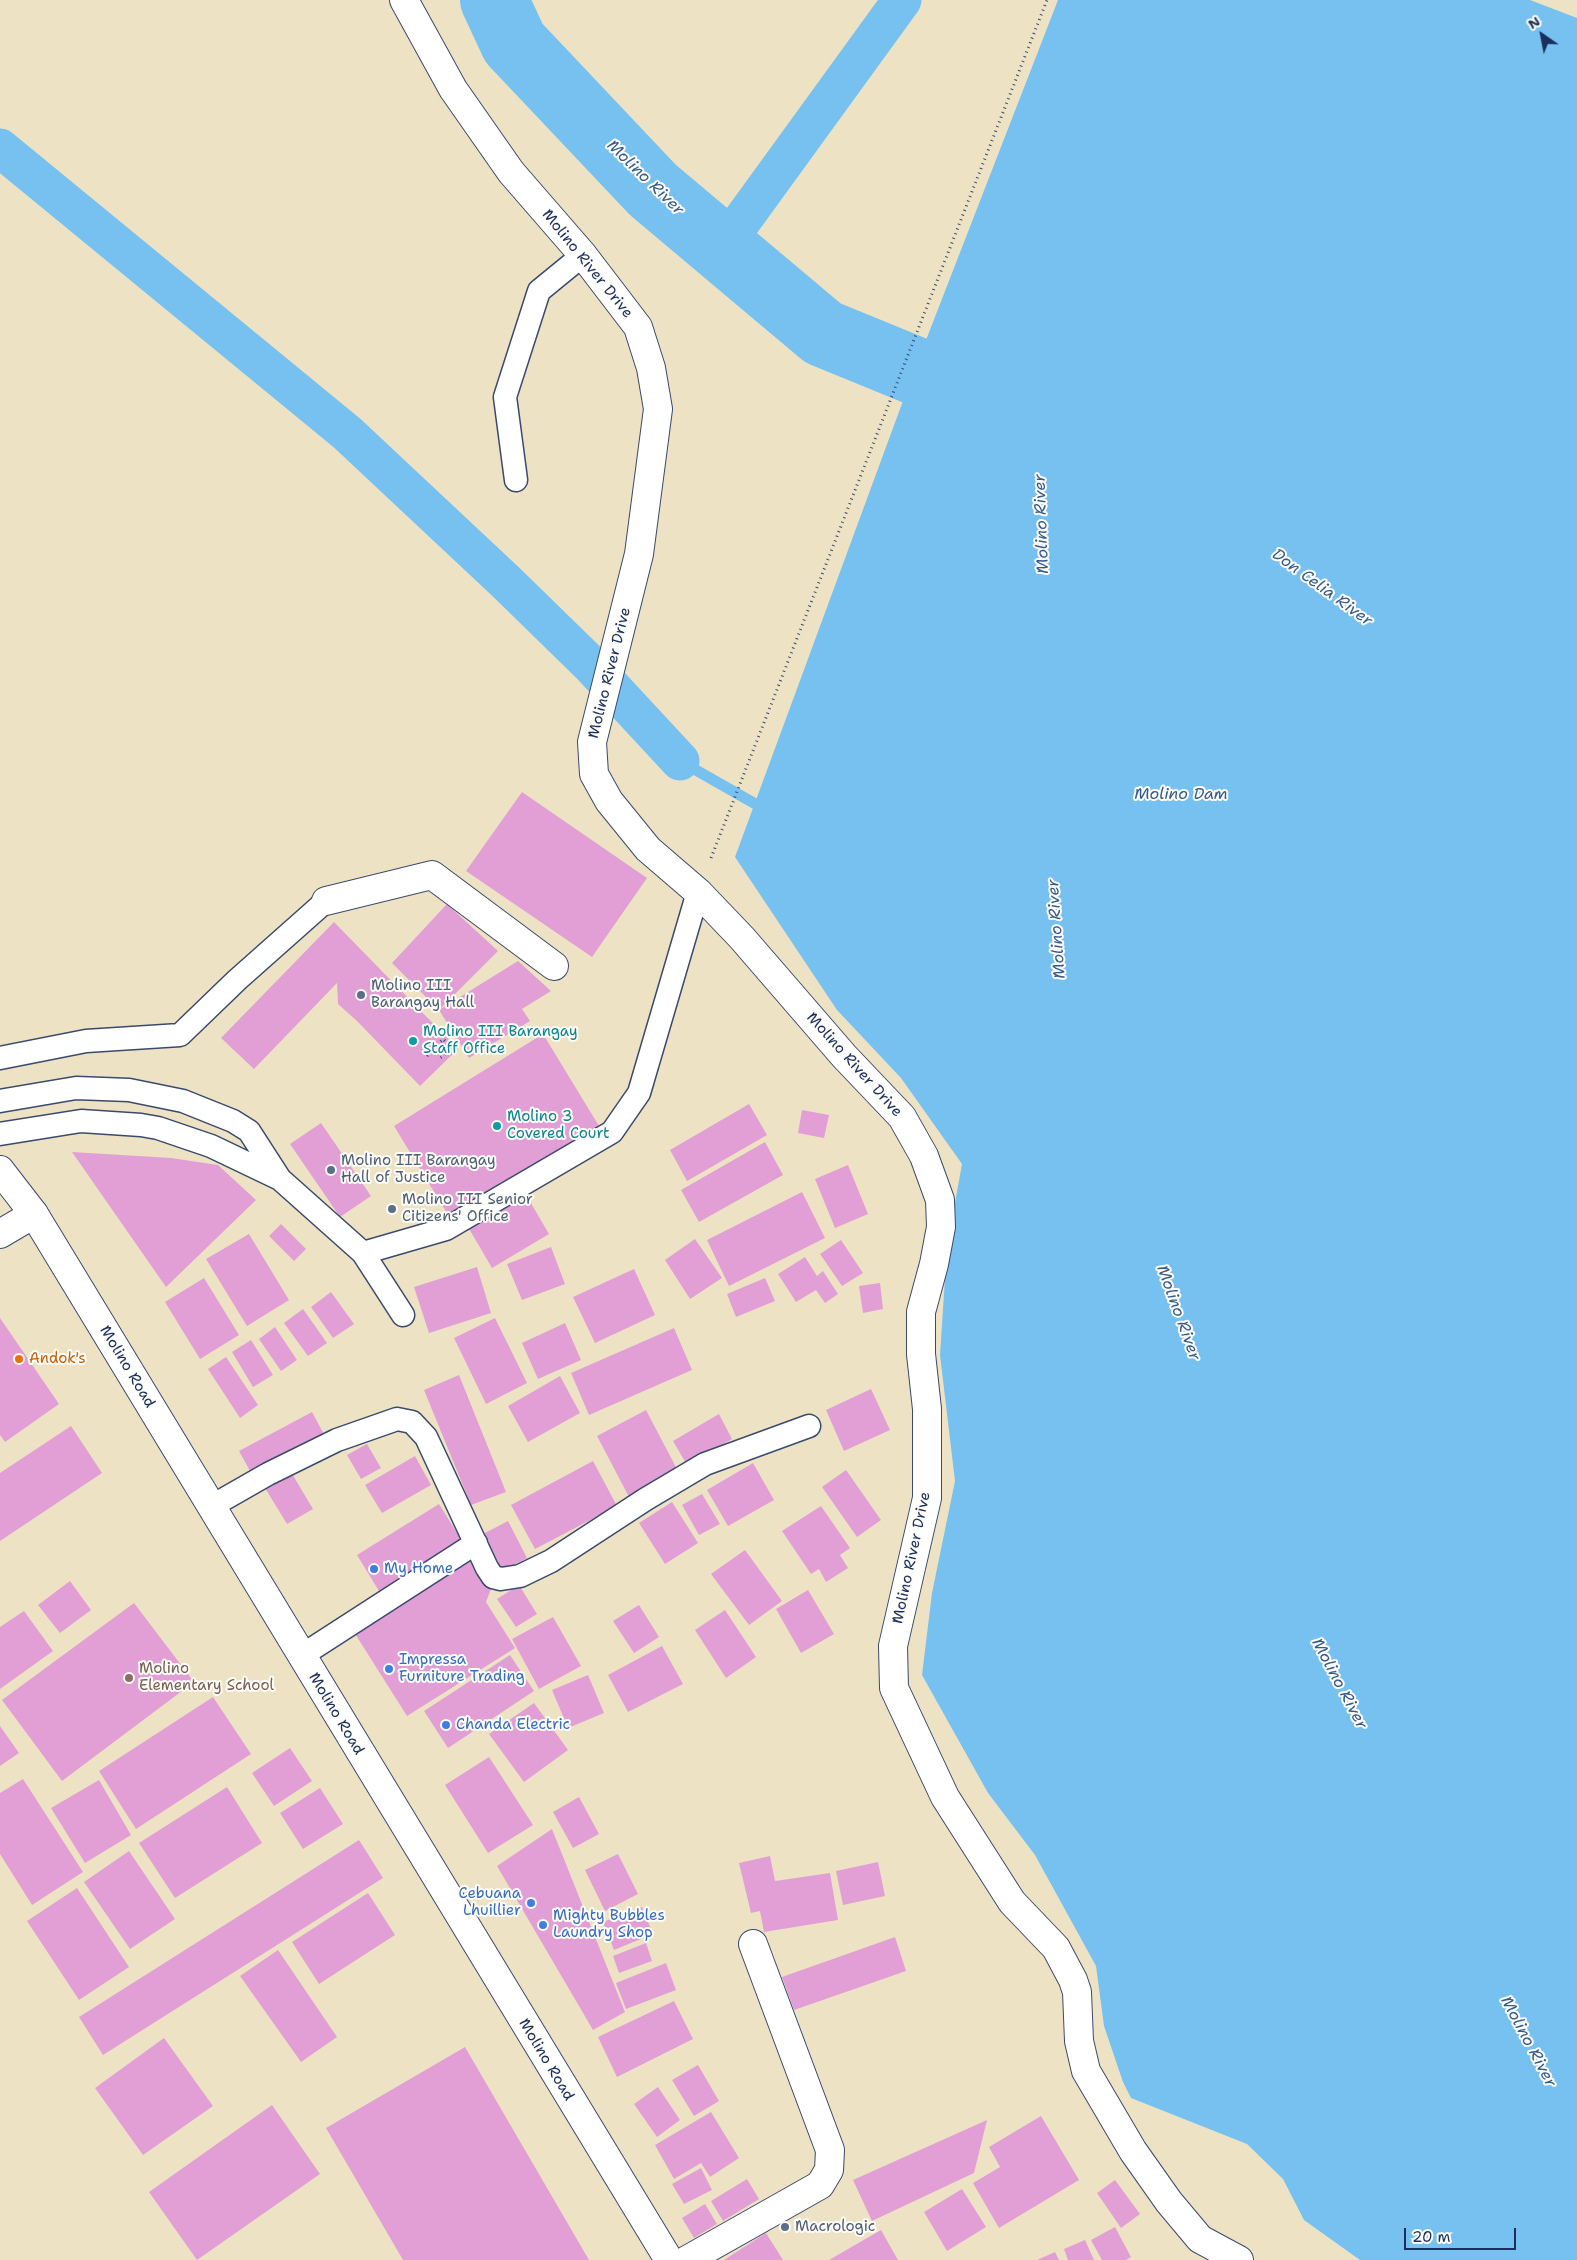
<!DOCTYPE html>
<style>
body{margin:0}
#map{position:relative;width:1577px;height:2260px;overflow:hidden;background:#ede3c4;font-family:"Shantell Sans",sans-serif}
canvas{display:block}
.north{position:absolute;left:1517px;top:10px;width:50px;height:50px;-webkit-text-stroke:4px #fdfcf7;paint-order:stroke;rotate:327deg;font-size:14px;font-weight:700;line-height:20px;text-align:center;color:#1b2f5e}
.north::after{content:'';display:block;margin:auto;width:18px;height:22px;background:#1b2f5e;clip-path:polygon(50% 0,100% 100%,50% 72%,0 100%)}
.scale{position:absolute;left:1404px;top:2228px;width:112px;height:22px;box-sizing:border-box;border:2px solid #1b2f5e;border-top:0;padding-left:6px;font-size:15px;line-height:18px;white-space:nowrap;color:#1b2f5e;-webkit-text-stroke:4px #fdfcf7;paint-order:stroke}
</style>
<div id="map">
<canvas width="1577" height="2260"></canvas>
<div class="north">N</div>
<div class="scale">20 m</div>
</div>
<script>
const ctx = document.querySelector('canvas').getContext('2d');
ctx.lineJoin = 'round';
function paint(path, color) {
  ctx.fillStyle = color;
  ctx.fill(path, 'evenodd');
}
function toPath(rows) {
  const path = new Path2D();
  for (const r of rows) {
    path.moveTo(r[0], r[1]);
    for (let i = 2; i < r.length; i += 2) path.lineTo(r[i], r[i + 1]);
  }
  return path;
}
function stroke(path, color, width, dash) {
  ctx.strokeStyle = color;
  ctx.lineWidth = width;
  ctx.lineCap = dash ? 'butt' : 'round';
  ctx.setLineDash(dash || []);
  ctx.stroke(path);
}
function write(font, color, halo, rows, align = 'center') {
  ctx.font = font + ' "Shantell Sans",sans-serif';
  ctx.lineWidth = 4;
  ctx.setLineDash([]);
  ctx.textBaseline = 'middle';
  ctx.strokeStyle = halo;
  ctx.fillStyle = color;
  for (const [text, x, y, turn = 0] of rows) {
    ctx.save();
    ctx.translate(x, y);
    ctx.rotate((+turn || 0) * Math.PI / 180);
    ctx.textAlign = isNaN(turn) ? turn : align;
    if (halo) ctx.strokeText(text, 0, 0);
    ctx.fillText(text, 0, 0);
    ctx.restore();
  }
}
paint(toPath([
 [1058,0,1530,0,1577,18,1577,2260,1360,2260,1304,2220,1283,2179,1247,2144,1131,2098,1123,2082,1104,2026,1096,1966,1035,1855,988,1793,922,1675,932,1593,955,1481,940,1355,947,1247,962,1164,901,1078,837,1010,735,857,914,371]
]), '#76c1ef');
stroke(toPath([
 [680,761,766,810]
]), '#76c1ef', 11);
stroke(toPath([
 [0,148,347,433,506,582,590,664,680,761],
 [722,248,902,0]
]), '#76c1ef', 39);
stroke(toPath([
 [494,0,514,43,653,190,823,333,999,405]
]), '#76c1ef', 68);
paint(toPath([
 [522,792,647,878,592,957,466,871],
 [447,904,498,951,439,1010,392,963],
 [334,922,458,1049,420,1086,357,1021,338,1004,337,983,254,1069,221,1038],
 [518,961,551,991,522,1009,530,1021,469,1058,439,1010],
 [543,1034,599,1126,450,1218,394,1126],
 [749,1104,767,1135,687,1181,670,1150],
 [802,1110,829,1115,824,1138,798,1133],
 [321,1123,371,1196,340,1217,290,1144],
 [765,1142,783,1175,699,1222,681,1190],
 [72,1152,171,1158,218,1165,256,1200,166,1287],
 [848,1165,868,1214,835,1228,815,1179],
 [802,1192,825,1238,729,1286,707,1240],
 [525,1193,549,1234,492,1268,468,1227],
 [281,1224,306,1249,294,1261,269,1236],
 [249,1234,289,1300,247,1326,206,1259],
 [695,1239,722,1278,690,1299,665,1260],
 [841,1240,863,1273,842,1286,820,1254],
 [551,1247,565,1284,522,1300,507,1264],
 [805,1257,817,1276,823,1271,838,1294,825,1303,816,1290,796,1302,778,1274],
 [477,1267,491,1313,429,1333,414,1287],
 [634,1269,655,1315,595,1343,573,1297],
 [204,1278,239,1335,200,1359,165,1302],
 [765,1278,775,1301,736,1317,727,1294],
 [880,1283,883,1309,863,1313,859,1286],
 [331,1292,354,1324,333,1338,311,1307],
 [303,1309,327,1343,308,1356,284,1323],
 [0,1318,59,1404,5,1442,0,1435],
 [495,1318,527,1383,486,1404,454,1338],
 [565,1323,581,1360,538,1379,522,1343],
 [275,1327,297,1360,281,1371,259,1339],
 [674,1328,692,1370,589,1415,571,1373],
 [251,1340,273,1375,253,1387,232,1352],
 [226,1357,258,1405,240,1418,208,1369],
 [459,1375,506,1492,471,1505,424,1390],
 [560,1376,580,1413,528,1442,508,1406],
 [871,1389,890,1430,844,1451,826,1410],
 [646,1410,678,1471,629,1497,597,1436],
 [312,1412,327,1440,255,1480,239,1451],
 [719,1414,732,1439,687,1465,673,1441],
 [71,1426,102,1473,0,1541,0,1473],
 [367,1444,381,1468,361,1479,347,1455],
 [415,1456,431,1485,382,1513,365,1485],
 [593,1461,617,1506,535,1549,511,1505],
 [753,1463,774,1500,728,1526,707,1490],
 [846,1470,881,1520,857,1537,822,1487],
 [291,1472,313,1509,287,1524,265,1488],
 [702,1494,720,1524,699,1535,682,1505],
 [672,1502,698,1543,665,1564,639,1523],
 [439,1504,464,1544,382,1596,357,1555],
 [821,1506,850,1548,840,1555,848,1568,826,1582,819,1569,811,1574,782,1531],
 [508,1521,527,1558,502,1571,483,1534],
 [745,1550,782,1601,749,1625,711,1574],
 [476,1551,491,1589,486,1602,515,1648,407,1716,352,1629],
 [70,1581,91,1610,60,1633,38,1605],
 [519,1585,537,1614,516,1627,497,1599],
 [808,1590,834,1634,801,1653,776,1609],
 [134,1603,194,1682,62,1781,2,1700],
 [639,1605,659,1637,634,1653,613,1621],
 [725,1610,756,1657,726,1678,695,1630],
 [24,1611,53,1651,0,1689,0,1627],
 [553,1617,581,1666,539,1689,512,1639],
 [662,1646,683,1684,628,1712,608,1675],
 [510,1655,534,1691,448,1748,424,1711],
 [588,1675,604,1713,568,1728,552,1690],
 [213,1697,251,1754,136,1829,99,1771],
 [534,1703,568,1750,524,1782,489,1734],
 [0,1726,19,1753,0,1766],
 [290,1748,312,1781,274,1806,252,1773],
 [489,1757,533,1825,488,1853,445,1785],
 [23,1779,83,1872,32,1905,0,1854,0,1793],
 [99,1780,131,1835,85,1863,51,1808],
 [227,1787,262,1843,175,1898,139,1843],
 [320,1788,343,1824,303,1849,280,1813],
 [579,1797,599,1834,573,1848,553,1812],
 [552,1829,625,2012,593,2030,497,1866],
 [359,1840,383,1878,103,2055,79,2017],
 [129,1851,175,1919,130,1949,84,1882],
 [618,1854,638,1894,605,1911,585,1870],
 [770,1856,775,1881,830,1873,838,1920,764,1932,760,1911,751,1913,739,1863],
 [878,1862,885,1896,843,1905,836,1871],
 [77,1888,129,1967,79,2000,27,1921],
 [368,1893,395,1935,319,1984,292,1942],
 [642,1907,653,1934,614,1950,603,1922],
 [895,1937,906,1971,794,2010,782,1977],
 [646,1943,652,1961,619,1973,613,1956],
 [278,1950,337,2037,301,2062,240,1976],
 [666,1963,676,1990,626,2009,616,1983],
 [674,2001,693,2039,617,2077,598,2037],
 [164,2038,213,2106,143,2155,95,2088],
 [465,2047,589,2260,403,2260,326,2128],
 [698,2065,719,2101,694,2116,672,2080],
 [658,2087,680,2120,657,2137,634,2104],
 [272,2105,320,2174,197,2260,149,2192],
 [711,2112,739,2158,710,2177,701,2163,674,2179,655,2145],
 [1041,2116,1079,2180,999,2228,973,2183,1000,2167,989,2147],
 [987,2120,974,2173,872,2221,853,2180],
 [701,2168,712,2190,684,2204,672,2184],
 [747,2179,759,2199,723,2221,711,2201],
 [1115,2180,1140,2214,1121,2228,1097,2193],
 [962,2189,986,2227,947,2251,924,2212],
 [705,2204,717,2224,694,2238,682,2218],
 [1115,2227,1131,2257,1126,2260,1102,2260,1091,2240],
 [881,2230,898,2260,829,2260],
 [766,2233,783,2260,724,2260],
 [1085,2240,1094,2260,1068,2260,1064,2249],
 [1055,2252,1059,2260,1037,2260]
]), '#e19fd6');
const service = toPath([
 [516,480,505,397,539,291,583,255],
 [0,1058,86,1041,180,1035,237,980,326,901],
 [0,1101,76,1088,129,1090,183,1101,233,1121,249,1131,280,1179,363,1253,403,1315],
 [0,1134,81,1121,141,1125,158,1128,211,1146,280,1179],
 [363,1253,446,1229,612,1132,639,1093,698,892],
 [212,1506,268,1474,337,1440,397,1419,412,1422,426,1437,487,1568,493,1577,501,1579,520,1576,551,1561,646,1499,705,1464,809,1426],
 [301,1656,476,1543]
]);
const minor = toPath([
 [326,901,432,875,554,966],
 [687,2260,820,2185,829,2170,830,2150,753,1944]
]);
const tertiary = toPath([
 [404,0,453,89,511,172,583,255,638,327,651,368,658,409,639,554,592,742,594,774,609,801,648,849,698,892,742,938,844,1056,902,1117,924,1156,940,1200,941,1227,934,1264,921,1312,921,1354,927,1409,927,1498,893,1646,894,1688,945,1797,1012,1902,1056,1948,1073,1980,1077,1992,1079,2041,1086,2071,1133,2151,1169,2202,1200,2239,1239,2260]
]);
const secondary = toPath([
 [0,1234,34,1214]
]);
const primary = toPath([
 [0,1170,34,1214,669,2260]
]);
stroke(service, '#3a4a6d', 25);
stroke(minor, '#3a4a6d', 30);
stroke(tertiary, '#3a4a6d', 30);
stroke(secondary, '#3a4a6d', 30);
stroke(primary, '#3a4a6d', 30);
stroke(toPath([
 [711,858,1047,0],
 [427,1056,443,1039,452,1048,438,1060]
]), '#3a4a6d', 3, [1, 4]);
stroke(service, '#fff', 22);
stroke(minor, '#fff', 28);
stroke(tertiary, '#fff', 28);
stroke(secondary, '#fff', 28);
stroke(primary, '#fff', 28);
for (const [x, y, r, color] of [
 [361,995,5,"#5c6f8a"],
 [413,1041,5,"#0f9aa8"],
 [497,1126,5,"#0f9aa8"],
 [331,1170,5,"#5c6f8a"],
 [392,1209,5,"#5c6f8a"],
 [19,1359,5,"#e8710a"],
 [374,1569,5,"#3f7fe0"],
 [389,1669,5,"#3f7fe0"],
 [129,1678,5,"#8d6e63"],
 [446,1725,5,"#3f7fe0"],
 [531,1903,5,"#3f7fe0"],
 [543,1925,5,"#3f7fe0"],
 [785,2227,5,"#5c6f8a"]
]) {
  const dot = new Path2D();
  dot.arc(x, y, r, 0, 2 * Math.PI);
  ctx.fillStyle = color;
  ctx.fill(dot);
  stroke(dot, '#fdfcf7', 2);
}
write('15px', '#1b2f5e', '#fdfcf7', [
 ["Molino River Drive",587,264,51],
 ["Molino River Drive",610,673,-76],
 ["Molino River Drive",854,1065,48],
 ["Molino Road",127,1367,59],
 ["Molino River Drive",912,1558,-78],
 ["Molino Road",336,1714,59],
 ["Molino Road",546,2060,59]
]);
write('15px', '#4e5e75', '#fdfcf7', [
 ["Molino III",371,986],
 ["Barangay Hall",371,1003],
 ["Molino III Barangay",341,1161],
 ["Hall of Justice",341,1178],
 ["Molino III Senior",402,1200],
 ["Citizens' Office",402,1217],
 ["Macrologic",795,2227]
], 'left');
write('15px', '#0d838f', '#fdfcf7', [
 ["Molino III Barangay",423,1032],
 ["Staff Office",423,1049],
 ["Molino 3",507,1117],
 ["Covered Court",507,1134]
], 'left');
write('15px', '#c56008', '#fdfcf7', [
 ["Andok's",29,1359]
], 'left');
write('15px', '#366cbe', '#fdfcf7', [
 ["My Home",384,1569],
 ["Impressa",399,1660],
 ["Furniture Trading",399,1677],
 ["Chanda Electric",456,1725],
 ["Cebuana",521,1894,"right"],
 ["Lhuillier",521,1911,"right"],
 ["Mighty Bubbles",553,1916],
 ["Laundry Shop",553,1933]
], 'left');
write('15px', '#785e54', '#fdfcf7', [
 ["Molino",139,1669],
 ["Elementary School",139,1686]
], 'left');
write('italic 16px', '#365b8a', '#fdfcf7', [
 ["Molino River",645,178,44],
 ["Molino River",1042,524,-92],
 ["Don Celia River",1322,588,36],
 ["Molino Dam",1181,795],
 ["Molino River",1057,929,-94],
 ["Molino River",1178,1313,70],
 ["Molino River",1339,1684,62],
 ["Molino River",1528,2042,62]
]);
</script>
